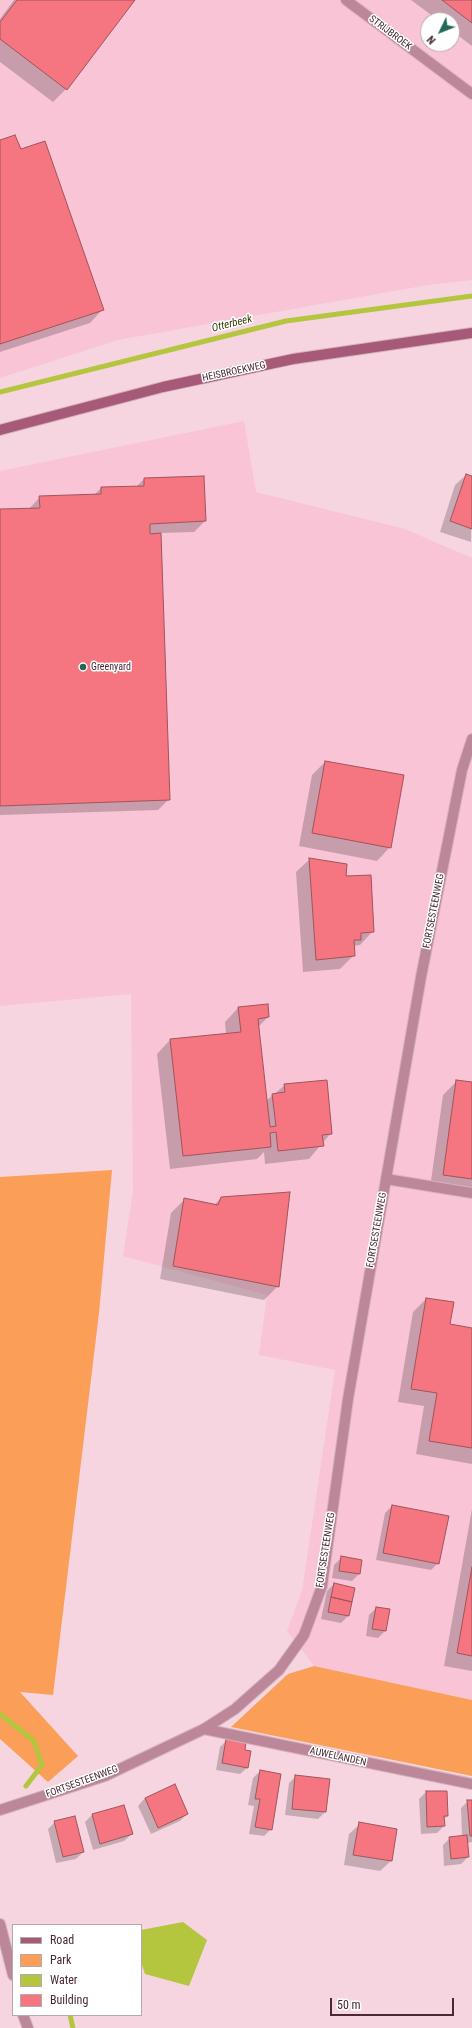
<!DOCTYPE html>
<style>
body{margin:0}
#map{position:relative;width:472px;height:2028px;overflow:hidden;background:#f7d5e0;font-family:"Roboto Condensed",sans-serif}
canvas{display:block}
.legend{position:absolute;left:12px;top:1924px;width:130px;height:92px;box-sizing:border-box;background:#fff;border:1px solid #b6a9ae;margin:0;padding:5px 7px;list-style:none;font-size:12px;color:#482934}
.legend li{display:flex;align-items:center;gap:8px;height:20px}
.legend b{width:20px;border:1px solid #b6a9ae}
.north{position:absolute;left:420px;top:12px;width:40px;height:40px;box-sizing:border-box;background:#fff;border:1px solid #b6a9ae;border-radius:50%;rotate:227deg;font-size:11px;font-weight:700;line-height:16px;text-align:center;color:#482934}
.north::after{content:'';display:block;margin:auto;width:14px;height:18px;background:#236758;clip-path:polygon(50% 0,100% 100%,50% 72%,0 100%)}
.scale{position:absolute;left:330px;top:1998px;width:124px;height:18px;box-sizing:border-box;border:2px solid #482934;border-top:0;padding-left:5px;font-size:12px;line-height:14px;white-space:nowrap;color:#482934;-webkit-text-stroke:3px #fff;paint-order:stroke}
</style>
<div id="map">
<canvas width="472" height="2028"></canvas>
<ul class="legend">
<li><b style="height:5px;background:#a75a78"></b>Road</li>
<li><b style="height:11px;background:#fb9e57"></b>Park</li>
<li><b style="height:11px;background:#b4c53e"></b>Water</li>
<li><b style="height:11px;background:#f57581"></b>Building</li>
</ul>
<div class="north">N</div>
<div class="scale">50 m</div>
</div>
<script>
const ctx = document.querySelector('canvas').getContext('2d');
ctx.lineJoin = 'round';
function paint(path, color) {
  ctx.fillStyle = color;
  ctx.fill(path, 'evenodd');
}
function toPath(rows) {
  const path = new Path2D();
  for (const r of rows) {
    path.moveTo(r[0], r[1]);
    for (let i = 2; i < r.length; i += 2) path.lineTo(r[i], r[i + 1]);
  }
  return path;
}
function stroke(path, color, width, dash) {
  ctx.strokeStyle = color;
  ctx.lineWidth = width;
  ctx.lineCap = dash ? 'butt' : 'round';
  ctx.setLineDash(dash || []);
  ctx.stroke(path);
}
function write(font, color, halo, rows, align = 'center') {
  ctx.font = font + ' "Roboto Condensed",sans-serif';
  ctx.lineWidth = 3;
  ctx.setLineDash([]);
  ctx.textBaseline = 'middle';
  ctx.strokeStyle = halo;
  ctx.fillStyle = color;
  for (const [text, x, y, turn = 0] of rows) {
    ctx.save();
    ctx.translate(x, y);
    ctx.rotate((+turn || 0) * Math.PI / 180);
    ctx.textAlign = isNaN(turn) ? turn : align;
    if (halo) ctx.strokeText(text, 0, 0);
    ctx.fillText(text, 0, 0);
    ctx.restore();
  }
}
paint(toPath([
 [0,0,472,0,472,280,428,285,118,340,0,378],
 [428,20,452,20,452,44,428,44],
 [244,421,256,492,405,529,472,558,472,1700,314,1666,287,1631,302,1591,335,1370,259,1355,267,1295,123,1256,133,1191,131,994,0,1006,0,471]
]), '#f9c4d6');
paint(toPath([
 [112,1170,99,1313,53,1695,20,1692,78,1756,48,1782,0,1739,0,1177],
 [314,1666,472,1700,472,1776,231,1727,288,1674]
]), '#fb9e57');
paint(toPath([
 [183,1922,207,1940,189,1986,145,1974,141,1962,141,1930]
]), '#b4c53e');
paint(toPath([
 [14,0,134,0,66,89,53,102,0,62,0,19],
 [411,0,472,0,472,46,452,31,452,20,438,20],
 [0,141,20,151,103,309,90,323,0,352],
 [466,475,472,477,471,542,440,532,455,485],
 [203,477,205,521,194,532,160,533,169,799,158,810,0,815,0,510,29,509,40,497,94,495,101,488,136,487,144,479],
 [325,762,390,847,377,861,299,846,312,775],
 [310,859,345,877,373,931,360,945,353,946,354,955,340,969,303,972,296,872],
 [238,1008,268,1017,258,1027,266,1101,285,1085,331,1133,309,1159,265,1164,264,1152,257,1159,170,1169,157,1054,170,1040,226,1034,225,1022],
 [457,1081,472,1083,472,1193,430,1188,443,1095],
 [221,1198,278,1286,264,1300,160,1279,171,1213,185,1199,214,1205],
 [426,1299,449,1325,472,1329,472,1464,416,1454,424,1406,398,1402,413,1312],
 [392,1506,438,1563,431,1570,376,1560,385,1513],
 [472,1509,472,1671,444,1666],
 [342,1557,361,1560,359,1574,352,1581,332,1578,334,1565],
 [334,1584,354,1588,348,1616,341,1623,321,1619,327,1591],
 [376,1608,389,1610,385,1631,378,1638,366,1636,369,1615],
 [227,1740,243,1751,248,1767,240,1774,216,1770,220,1747],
 [260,1771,271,1829,264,1836,249,1834,254,1806,248,1805,253,1778],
 [296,1776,325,1812,318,1819,285,1815,289,1783],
 [426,1792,447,1816,443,1820,444,1826,437,1833,421,1834,419,1799],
 [145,1798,187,1814,180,1821,151,1834,138,1806],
 [468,1801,472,1801,472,1842,467,1843,468,1857,461,1864,444,1866,443,1845,450,1838,462,1837,461,1808],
 [124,1806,132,1834,124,1841,93,1850,85,1822,92,1815],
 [55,1822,83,1852,76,1859,56,1863,48,1829],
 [360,1824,396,1830,391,1861,380,1871,344,1865,349,1834]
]), '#0003');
stroke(toPath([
 [0,392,286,321,472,296],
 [0,1714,34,1741,42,1765,26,1786],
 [70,2015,73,2028]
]), '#b4c53e', 5);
const building = toPath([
 [17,0,135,0,67,90,0,39,0,22,17,0],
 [442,0,472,0,472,23,442,0],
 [15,135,21,149,45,141,104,310,0,344,0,140,15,135],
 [466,474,472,476,472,529,450,521,466,474],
 [204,476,206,521,150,524,150,534,161,533,170,800,0,806,0,509,40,508,39,496,101,494,101,487,144,486,144,478,204,476],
 [325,761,404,775,391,848,312,833,325,761],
 [309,858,347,864,346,876,371,875,374,932,361,933,361,940,354,940,355,956,316,960,309,858],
 [268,1004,269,1017,258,1019,270,1127,276,1126,272,1094,285,1092,284,1084,327,1080,332,1134,322,1135,324,1146,278,1151,276,1132,270,1133,271,1147,183,1156,170,1039,241,1032,238,1007,268,1004],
 [456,1080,472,1082,472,1179,443,1175,456,1080],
 [290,1192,279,1287,173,1266,184,1198,218,1205,221,1197,290,1192],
 [426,1298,454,1302,450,1324,472,1328,472,1448,429,1441,437,1393,411,1389,426,1298],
 [392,1505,449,1516,439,1564,383,1553,392,1505],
 [341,1556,362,1560,360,1574,339,1571,341,1556],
 [472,1567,472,1656,457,1653,472,1567],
 [334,1583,355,1588,352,1602,331,1597,334,1583],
 [331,1597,352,1602,349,1616,328,1612,331,1597],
 [376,1607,390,1609,386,1631,372,1629,376,1607],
 [226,1739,246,1742,245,1750,251,1751,248,1768,222,1763,226,1739],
 [260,1770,281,1774,272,1830,255,1827,260,1799,255,1799,260,1770],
 [295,1775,330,1779,326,1812,292,1809,295,1775],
 [175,1784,188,1814,158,1828,145,1798,175,1784],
 [426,1791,447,1791,448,1816,444,1816,445,1826,427,1827,426,1791],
 [467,1800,472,1800,472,1836,470,1836,467,1800],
 [124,1805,133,1834,100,1844,92,1814,124,1805],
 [75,1816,84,1852,63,1857,54,1821,75,1816],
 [359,1822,397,1829,392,1861,353,1855,359,1822],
 [467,1835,469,1857,451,1859,449,1837,467,1835]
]);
paint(building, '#f57581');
stroke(building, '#a0555a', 1);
const minor = toPath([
 [346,0,472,94],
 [386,1179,472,1193],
 [204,1729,472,1784],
 [0,1924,13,1975],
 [23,2015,28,2028]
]);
const tertiary = toPath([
 [0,1810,105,1776,204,1729,235,1709,279,1670,304,1635,322,1586,348,1399,421,977,462,770,472,739]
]);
const secondary = toPath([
 [0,430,163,387,293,359,472,333]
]);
stroke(minor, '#d4b3be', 12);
stroke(tertiary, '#d4b3be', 12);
stroke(secondary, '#d4b3be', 12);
stroke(minor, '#bd879a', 10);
stroke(tertiary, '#bd879a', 10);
stroke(secondary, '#a75a78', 10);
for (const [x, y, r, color] of [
 [83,667,4,"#236758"]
]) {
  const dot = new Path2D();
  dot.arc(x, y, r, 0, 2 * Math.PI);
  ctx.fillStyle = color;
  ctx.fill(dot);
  stroke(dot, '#fff', 1.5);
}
write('10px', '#482934', '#fff', [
 ["STRIJBROEK",390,33,37],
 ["HEISBROEKWEG",234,372,-12],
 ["FORTSESTEENWEG",434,911,-79],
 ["FORTSESTEENWEG",377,1230,-80],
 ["FORTSESTEENWEG",326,1550,-81],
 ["AUWELANDEN",338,1757,12],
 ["FORTSESTEENWEG",82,1782,-20]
]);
write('10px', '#482934', '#fff', [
 ["Greenyard",91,667]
], 'left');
write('italic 11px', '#383f07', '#fff', [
 ["Otterbeek",232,324,-14]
]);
</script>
